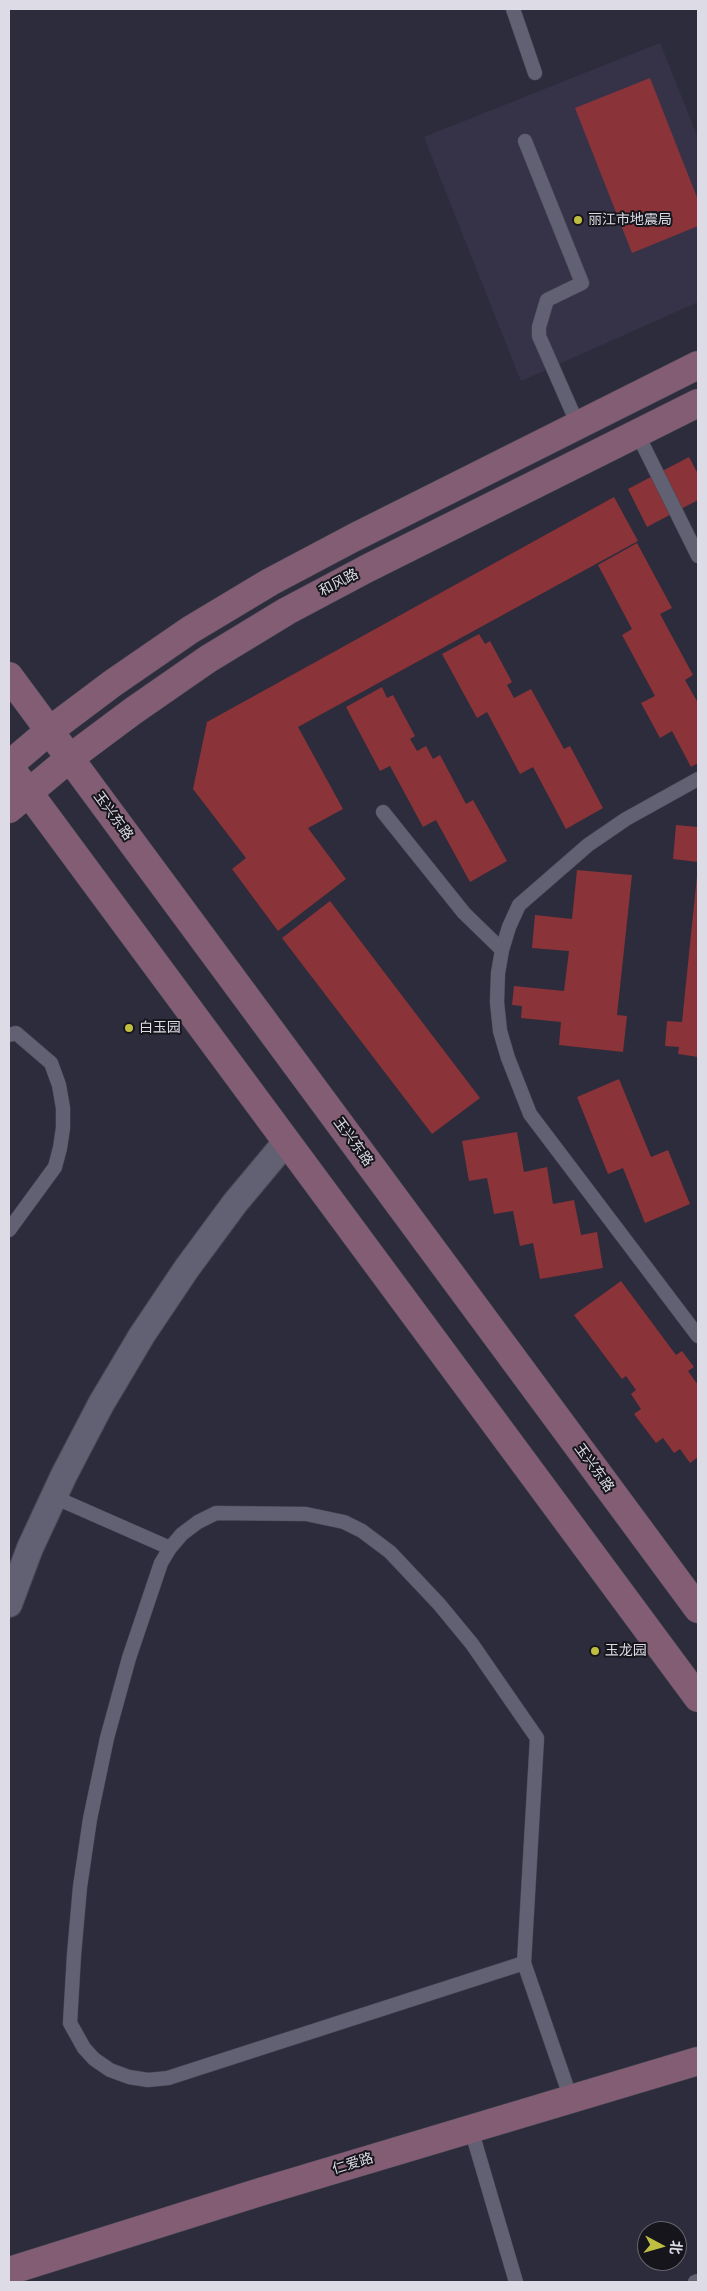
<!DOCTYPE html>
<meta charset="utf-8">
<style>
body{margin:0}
#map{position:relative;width:707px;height:2291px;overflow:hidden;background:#2d2c3c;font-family:Manrope,"Noto Sans SC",sans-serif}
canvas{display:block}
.frame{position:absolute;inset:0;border:10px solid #dcdbe6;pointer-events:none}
.north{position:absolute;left:637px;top:2221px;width:50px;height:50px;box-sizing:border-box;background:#16151c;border:1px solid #65646d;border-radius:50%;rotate:96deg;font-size:14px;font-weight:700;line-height:20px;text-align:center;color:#dcdbe6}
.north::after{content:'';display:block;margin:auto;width:18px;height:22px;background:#bfbe41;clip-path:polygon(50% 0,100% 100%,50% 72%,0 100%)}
</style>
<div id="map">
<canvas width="707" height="2291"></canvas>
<div class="frame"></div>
<div class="north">北</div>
</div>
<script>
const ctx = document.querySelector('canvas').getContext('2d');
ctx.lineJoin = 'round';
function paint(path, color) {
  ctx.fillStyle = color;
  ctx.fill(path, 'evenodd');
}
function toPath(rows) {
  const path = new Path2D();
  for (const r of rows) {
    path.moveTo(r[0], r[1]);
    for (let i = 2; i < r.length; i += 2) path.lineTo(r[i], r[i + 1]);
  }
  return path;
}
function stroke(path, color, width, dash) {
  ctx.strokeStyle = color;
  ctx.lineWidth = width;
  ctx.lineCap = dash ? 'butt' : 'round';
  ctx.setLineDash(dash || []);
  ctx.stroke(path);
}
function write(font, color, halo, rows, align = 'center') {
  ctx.font = font + ' Manrope,"Noto Sans SC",sans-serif';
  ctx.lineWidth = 4;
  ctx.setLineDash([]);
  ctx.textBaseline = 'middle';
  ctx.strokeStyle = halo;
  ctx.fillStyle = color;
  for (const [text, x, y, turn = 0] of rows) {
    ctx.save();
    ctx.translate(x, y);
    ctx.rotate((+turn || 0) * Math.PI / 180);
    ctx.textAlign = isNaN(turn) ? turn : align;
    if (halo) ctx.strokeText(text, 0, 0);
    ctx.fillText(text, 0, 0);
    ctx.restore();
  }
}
paint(toPath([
 [660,43,698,138,698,302,521,381,424,137]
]), '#363349');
paint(toPath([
 [650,78,698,200,698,226,632,253,575,108],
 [689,457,698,474,698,500,647,527,628,489],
 [614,497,638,541,298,727,343,809,308,828,346,879,278,931,232,869,246,858,193,789,207,722],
 [637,543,672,608,660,614,693,675,685,680,698,703,698,763,691,767,672,731,660,738,641,703,655,696,622,635,632,629,598,565],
 [479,634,485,644,490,641,512,682,507,685,514,698,531,689,564,749,570,746,603,808,566,829,533,767,520,774,487,712,477,718,442,654],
 [382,687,387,698,393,695,415,736,410,739,417,751,426,746,433,759,440,755,466,804,473,800,507,861,470,882,436,820,423,827,390,766,380,771,346,707],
 [676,825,698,827,698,862,673,859],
 [577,870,632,875,617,1015,627,1016,623,1052,559,1045,561,1022,521,1018,522,1006,512,1005,514,986,564,991,569,951,532,948,535,915,572,919],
 [697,876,698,876,698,1057,678,1054,679,1047,665,1046,667,1021,682,1022],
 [330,901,480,1098,432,1134,282,938],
 [619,1079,651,1157,668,1150,690,1204,645,1223,623,1168,608,1174,577,1097],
 [517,1132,524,1172,547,1167,553,1204,574,1200,581,1235,597,1232,603,1268,540,1279,533,1243,520,1246,513,1211,494,1214,487,1178,469,1181,462,1141],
 [621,1281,676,1355,682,1351,694,1367,688,1371,698,1385,698,1457,690,1463,680,1449,674,1453,663,1438,656,1443,634,1414,641,1409,631,1394,636,1390,626,1376,622,1379,574,1315]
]), '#8a3338');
const lane = toPath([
 [513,9,535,73],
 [525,141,582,283,547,300,539,327,539,336,578,425],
 [637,433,698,556],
 [698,779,626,819,588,845,519,905,509,927,502,950,498,973,497,1002,500,1031,508,1058,530,1114,698,1336],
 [383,812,464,913,502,950],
 [9,1035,16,1033,51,1063,59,1085,63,1108,63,1128,60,1148,55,1167,9,1230],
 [54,1497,170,1548],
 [524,1963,168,2078,148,2080,129,2077,110,2070,94,2059,84,2048,70,2023,74,1955,80,1887,90,1819,107,1738,129,1658,161,1563,170,1548,182,1534,198,1522,216,1513,306,1514,344,1522,362,1531,390,1552,439,1604,472,1644,501,1686,537,1738,524,1963,571,2099],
 [471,2129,516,2282],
 [695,2282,698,2281]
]);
const street = toPath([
 [9,1604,30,1548,64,1475,101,1404,142,1335,187,1268,235,1203,286,1142]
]);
const secondary = toPath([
 [9,676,698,1609],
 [9,765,49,731,113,683,190,630,270,582,353,538,698,365],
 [9,766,698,1698],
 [9,809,70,758,133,711,208,659,287,611,368,568,698,403],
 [9,2271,260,2192,698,2061]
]);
stroke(lane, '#494855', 15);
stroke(street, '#494855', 28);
stroke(secondary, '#494855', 29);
stroke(lane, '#626073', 14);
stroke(street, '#626073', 26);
stroke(secondary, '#835d73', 28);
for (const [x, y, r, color] of [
 [578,220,5,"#bfbe41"],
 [129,1028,5,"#bfbe41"],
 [595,1651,5,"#bfbe41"]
]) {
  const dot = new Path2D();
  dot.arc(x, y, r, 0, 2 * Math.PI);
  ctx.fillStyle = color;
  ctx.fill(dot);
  stroke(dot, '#16151c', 2);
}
write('14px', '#dcdbe6', '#16151c', [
 ["丽江市地震局",588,220],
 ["白玉园",139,1028],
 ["玉龙园",605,1651]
], 'left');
write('14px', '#dcdbe6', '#16151c', [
 ["和风路",339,583,-28],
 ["玉兴东路",113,816,54],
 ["玉兴东路",353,1142,54],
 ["玉兴东路",594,1468,54],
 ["仁爱路",353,2164,-17]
]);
</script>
